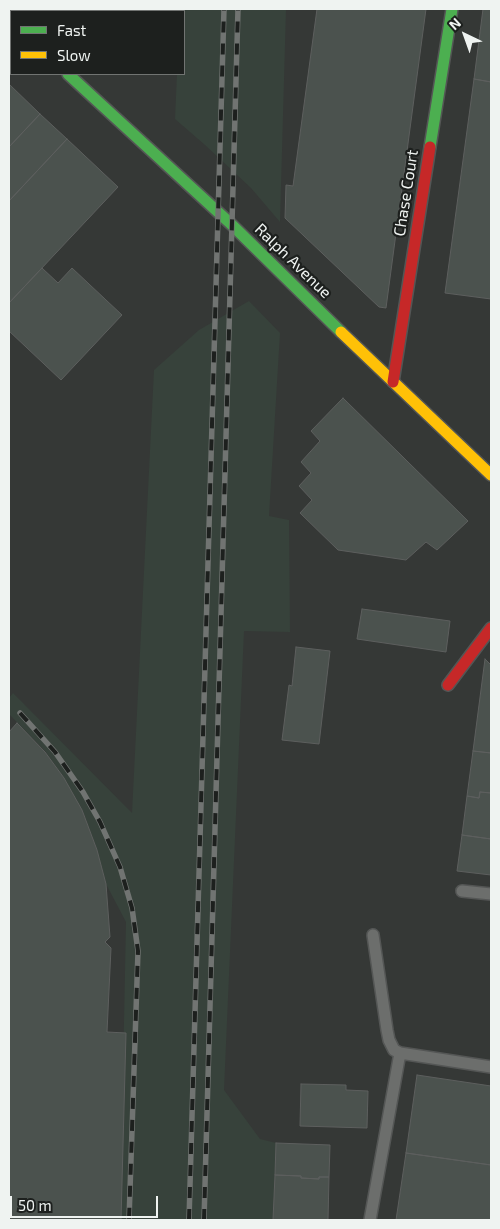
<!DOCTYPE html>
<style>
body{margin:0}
#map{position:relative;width:500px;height:1229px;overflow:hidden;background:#353836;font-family:"Exo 2",sans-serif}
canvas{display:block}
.frame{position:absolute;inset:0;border:10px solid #eff3f1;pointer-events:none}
.legend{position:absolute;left:10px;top:10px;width:175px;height:65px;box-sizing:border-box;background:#1d201e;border:1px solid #717472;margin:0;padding:6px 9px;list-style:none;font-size:15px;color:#eff3f1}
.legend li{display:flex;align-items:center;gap:10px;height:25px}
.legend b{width:25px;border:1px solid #717472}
.north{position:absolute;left:440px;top:10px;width:50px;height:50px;-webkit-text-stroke:4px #1d201e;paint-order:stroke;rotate:318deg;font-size:14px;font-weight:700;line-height:20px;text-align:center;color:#eff3f1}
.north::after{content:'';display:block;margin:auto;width:18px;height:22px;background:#eff3f1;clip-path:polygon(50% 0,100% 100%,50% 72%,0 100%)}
.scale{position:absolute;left:10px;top:1196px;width:148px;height:22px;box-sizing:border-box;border:2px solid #eff3f1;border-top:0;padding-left:6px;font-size:15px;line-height:18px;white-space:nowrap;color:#eff3f1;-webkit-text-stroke:4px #1d201e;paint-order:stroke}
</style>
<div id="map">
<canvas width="500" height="1229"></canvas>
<div class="frame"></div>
<ul class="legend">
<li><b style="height:6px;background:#4caf50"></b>Fast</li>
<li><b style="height:6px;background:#ffc107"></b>Slow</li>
</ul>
<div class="north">N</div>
<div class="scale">50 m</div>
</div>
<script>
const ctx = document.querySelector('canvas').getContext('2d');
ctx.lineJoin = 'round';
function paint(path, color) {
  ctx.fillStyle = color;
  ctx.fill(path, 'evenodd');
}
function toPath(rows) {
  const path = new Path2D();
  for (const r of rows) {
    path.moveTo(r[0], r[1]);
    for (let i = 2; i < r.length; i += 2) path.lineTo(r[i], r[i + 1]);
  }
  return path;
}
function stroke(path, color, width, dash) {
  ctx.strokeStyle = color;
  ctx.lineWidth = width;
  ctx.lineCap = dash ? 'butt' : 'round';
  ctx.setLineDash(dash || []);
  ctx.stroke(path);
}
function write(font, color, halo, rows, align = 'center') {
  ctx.font = font + ' "Exo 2",sans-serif';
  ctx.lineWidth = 4.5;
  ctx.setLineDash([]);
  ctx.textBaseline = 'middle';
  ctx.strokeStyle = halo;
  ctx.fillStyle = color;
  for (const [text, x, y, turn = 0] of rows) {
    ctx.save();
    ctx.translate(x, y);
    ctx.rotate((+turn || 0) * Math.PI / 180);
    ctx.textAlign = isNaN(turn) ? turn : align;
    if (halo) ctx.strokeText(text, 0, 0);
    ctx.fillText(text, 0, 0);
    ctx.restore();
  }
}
paint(toPath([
 [179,9,286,9,280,222,251,188,205,145,175,119,177,74,184,74,184,11,179,11],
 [249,301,280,333,269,516,289,520,290,632,244,631,224,1090,260,1139,276,1143,273,1220,120,1220,126,922,106,884,97,850,82,810,64,778,45,751,9,714,9,698,13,693,132,813,154,370,199,330]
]), '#37423b');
const building = toPath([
 [317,9,426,9,386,308,379,307,285,218,286,185,293,186,317,9],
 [483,9,491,9,491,82,474,79,483,9],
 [474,79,491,82,491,299,445,293,474,79],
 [9,84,40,114,9,147,9,84],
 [40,114,67,139,9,201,9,147,40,114],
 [67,139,118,187,9,303,9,201,67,139],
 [42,268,58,283,72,268,122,315,61,380,9,331,9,303,42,268],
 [343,398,468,521,437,550,426,542,406,560,338,550,300,513,312,500,299,486,311,473,301,462,320,441,311,431,343,398],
 [362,609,450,621,446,652,357,639,362,609],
 [296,647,330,651,319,744,282,740,289,685,292,686,296,647],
 [485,659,491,665,491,753,473,751,485,659],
 [17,723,45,752,64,778,82,810,97,850,106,884,110,937,105,942,111,948,107,1032,126,1033,121,1220,9,1220,9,732,17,723],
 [473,751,491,753,491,793,480,792,479,798,467,796,473,751],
 [480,792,491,793,491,839,462,835,467,796,479,798,480,792],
 [462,835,491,839,491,875,457,871,462,835],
 [417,1075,491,1086,491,1165,406,1153,417,1075],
 [301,1084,346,1085,346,1090,368,1091,367,1128,300,1126,301,1084],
 [276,1143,330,1145,329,1177,319,1177,319,1179,301,1178,301,1176,275,1175,276,1143],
 [406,1153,491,1165,491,1220,396,1220,406,1153],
 [275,1175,301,1176,301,1178,319,1179,319,1177,329,1177,328,1220,273,1220,275,1175]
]);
paint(building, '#4b524e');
stroke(building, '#5d5f5e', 1);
const lane = toPath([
 [462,891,491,894],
 [373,935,387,1030,389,1040,394,1050,400,1053,491,1067],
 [370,1220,400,1053]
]);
const fast = toPath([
 [68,74,231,224,341,332],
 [430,147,452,9]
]);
const slow = toPath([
 [341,332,491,475]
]);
const jam = toPath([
 [9,19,11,21],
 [393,382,430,147],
 [448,685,491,628]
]);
stroke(lane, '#545655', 14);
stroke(fast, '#545655', 14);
stroke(slow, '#545655', 14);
stroke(jam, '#545655', 14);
stroke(lane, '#6c6e6c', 11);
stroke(fast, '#4caf50', 11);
stroke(slow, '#ffc107', 11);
stroke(jam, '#c62828', 11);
const rail = toPath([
 [20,713,55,752,83,792,100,822,120,867,132,908,138,951,129,1220],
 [189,1220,224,9],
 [204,1220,238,9]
]);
stroke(rail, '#717472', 5.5);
stroke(rail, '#1d201e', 4, [11]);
write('16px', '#eff3f1', '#1d201e', [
 ["Chase Court",406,193,-81],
 ["Ralph Avenue",293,261,44]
]);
</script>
